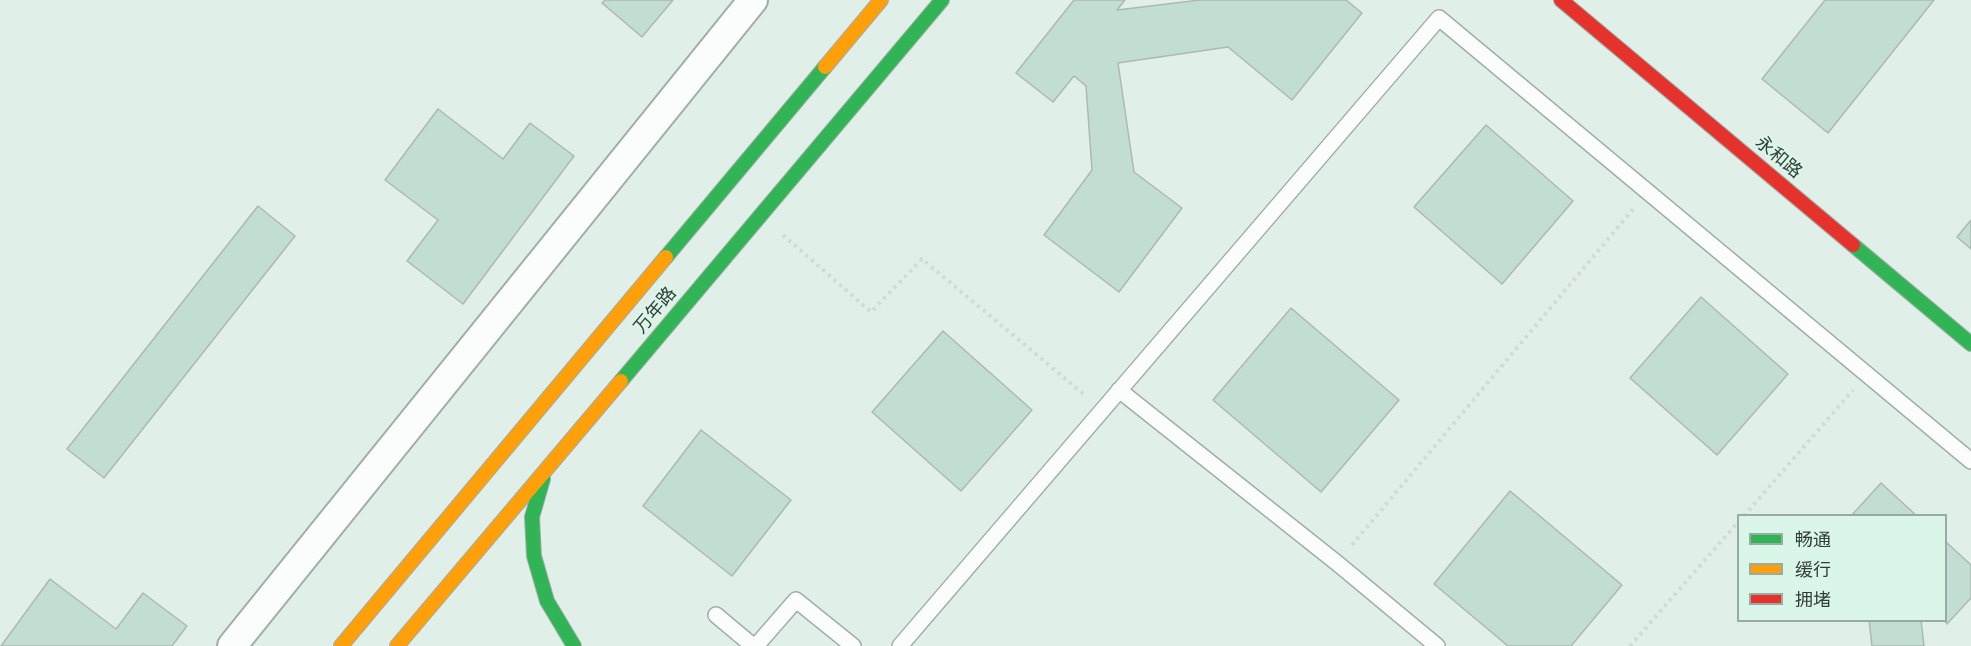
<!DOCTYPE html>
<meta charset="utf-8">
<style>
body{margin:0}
#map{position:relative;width:1971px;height:646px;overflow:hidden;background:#e0f0e8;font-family:Poppins,"Noto Sans SC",sans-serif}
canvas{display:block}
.legend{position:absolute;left:1737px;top:514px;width:210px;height:108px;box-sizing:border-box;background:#daf6e8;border:2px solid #97aca2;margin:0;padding:8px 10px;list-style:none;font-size:18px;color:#333d38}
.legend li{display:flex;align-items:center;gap:12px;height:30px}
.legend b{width:30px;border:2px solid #97aca2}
</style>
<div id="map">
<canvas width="1971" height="646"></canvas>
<ul class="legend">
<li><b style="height:8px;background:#30b455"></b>畅通</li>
<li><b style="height:8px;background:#ff9f0a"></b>缓行</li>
<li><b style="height:8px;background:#e5322d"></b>拥堵</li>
</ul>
</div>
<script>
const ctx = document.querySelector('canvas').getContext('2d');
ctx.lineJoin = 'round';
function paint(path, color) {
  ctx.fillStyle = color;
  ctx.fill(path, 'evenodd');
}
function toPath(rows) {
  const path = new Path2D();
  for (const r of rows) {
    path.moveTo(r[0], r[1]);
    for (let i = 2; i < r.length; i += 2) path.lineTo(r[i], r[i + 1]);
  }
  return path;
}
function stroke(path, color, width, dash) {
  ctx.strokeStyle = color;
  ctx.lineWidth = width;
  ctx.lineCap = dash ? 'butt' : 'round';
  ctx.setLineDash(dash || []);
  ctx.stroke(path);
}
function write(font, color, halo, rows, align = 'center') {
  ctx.font = font + ' Poppins,"Noto Sans SC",sans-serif';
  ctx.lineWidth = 4.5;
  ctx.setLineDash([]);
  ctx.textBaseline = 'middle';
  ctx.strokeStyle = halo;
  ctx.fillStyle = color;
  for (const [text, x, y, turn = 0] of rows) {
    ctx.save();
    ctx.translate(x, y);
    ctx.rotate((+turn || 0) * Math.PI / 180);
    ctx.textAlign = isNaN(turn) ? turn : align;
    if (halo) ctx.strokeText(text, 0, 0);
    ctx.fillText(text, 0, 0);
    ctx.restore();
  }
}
const building = toPath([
 [605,0,673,0,642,37,602,3,605,0],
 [1074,0,1125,0,1117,10,1200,0,1346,0,1362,13,1292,100,1228,47,1118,63,1134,172,1182,208,1119,292,1044,235,1092,170,1086,86,1074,76,1053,102,1016,73,1074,0],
 [1825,0,1934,0,1828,133,1762,79,1825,0],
 [438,109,503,159,530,123,574,156,463,304,407,261,438,220,385,180,438,109],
 [1486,125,1573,201,1502,284,1414,207,1486,125],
 [258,206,295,236,104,478,67,449,258,206],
 [1971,220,1971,249,1957,237,1971,220],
 [1701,297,1788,374,1717,455,1630,378,1701,297],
 [1291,308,1399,400,1321,492,1213,400,1291,308],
 [943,331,1032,410,961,491,872,412,943,331],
 [701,430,791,500,732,576,643,506,701,430],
 [1881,483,1917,516,1851,516,1881,483],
 [1510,491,1622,585,1571,646,1508,646,1434,584,1510,491],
 [1946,542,1971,565,1971,598,1947,624,1944,620,1946,620,1946,542],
 [50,579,116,629,143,593,187,626,172,646,1,646,50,579],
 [1869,620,1921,620,1924,646,1872,646,1869,620]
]);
paint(building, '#c2ddd1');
stroke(building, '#adb9b3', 1.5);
const lane = toPath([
 [1119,390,1337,563,1437,646],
 [716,615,753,646],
 [756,646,796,600,853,646],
 [900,646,1439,18,1971,461]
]);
const street = toPath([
 [232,646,753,0]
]);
const fast = toPath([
 [1853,245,1971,344],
 [666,257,825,67],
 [621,381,942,0],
 [543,479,532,517,534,556,547,601,574,646]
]);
const slow = toPath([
 [825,67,881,0],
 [341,646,666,257],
 [397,646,621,381]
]);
const jam = toPath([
 [1561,0,1853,245]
]);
stroke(lane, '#a2aea8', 18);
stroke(street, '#a2aea8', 32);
stroke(fast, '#a2aea8', 16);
stroke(slow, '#a2aea8', 16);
stroke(jam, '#a2aea8', 16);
stroke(toPath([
 [783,235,871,312,922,259,1086,396],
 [1744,516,1853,390],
 [1352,545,1634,208],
 [1630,646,1738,522]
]), '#d4d9d7', 4, [3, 4.5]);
stroke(lane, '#fafdfc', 15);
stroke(street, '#fafdfc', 28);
stroke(fast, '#30b455', 14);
stroke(slow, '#ff9f0a', 14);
stroke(jam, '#e5322d', 14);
write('18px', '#333d38', '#daf6e8', [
 ["永和路",1778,158,40],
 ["万年路",656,311,-50]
]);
</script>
